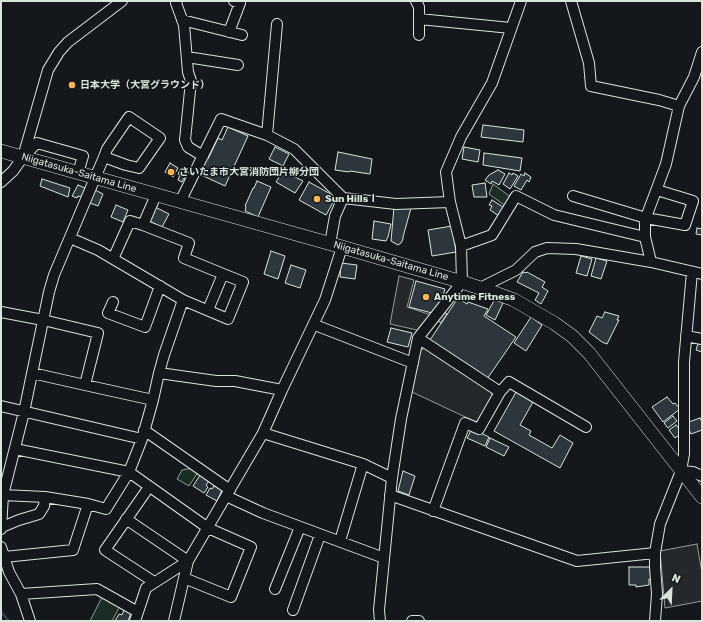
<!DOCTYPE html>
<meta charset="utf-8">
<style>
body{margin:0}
#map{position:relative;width:703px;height:622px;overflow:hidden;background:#14181c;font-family:Rubik,sans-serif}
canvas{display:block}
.frame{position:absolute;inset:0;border:2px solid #d8e6dc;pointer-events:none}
.north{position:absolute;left:651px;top:570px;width:40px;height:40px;-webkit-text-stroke:3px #14181c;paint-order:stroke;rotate:24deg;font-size:11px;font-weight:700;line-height:16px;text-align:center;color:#d8e6dc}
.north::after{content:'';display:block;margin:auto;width:14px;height:18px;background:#d8e6dc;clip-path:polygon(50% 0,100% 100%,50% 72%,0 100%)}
</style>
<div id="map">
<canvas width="703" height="622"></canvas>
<div class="frame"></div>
<div class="north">N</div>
</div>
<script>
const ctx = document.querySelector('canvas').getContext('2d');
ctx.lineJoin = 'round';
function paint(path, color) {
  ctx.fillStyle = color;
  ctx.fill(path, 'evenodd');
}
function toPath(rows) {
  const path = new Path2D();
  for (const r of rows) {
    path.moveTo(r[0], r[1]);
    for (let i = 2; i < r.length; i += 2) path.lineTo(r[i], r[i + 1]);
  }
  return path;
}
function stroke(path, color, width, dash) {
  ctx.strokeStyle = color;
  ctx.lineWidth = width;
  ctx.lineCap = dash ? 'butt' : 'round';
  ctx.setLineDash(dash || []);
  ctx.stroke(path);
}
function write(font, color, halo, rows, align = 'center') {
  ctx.font = font + ' Rubik,"Noto Sans JP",sans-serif';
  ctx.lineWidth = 3;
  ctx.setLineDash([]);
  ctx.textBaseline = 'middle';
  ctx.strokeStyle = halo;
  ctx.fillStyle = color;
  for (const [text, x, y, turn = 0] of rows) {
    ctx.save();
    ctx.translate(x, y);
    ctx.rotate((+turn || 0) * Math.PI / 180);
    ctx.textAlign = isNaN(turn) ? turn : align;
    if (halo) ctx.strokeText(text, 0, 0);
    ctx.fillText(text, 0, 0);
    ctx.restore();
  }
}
const green = toPath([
 [493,184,512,198,507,207,489,194,493,184],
 [193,468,198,472,189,486,177,479,182,470,193,468],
 [102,597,120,606,112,621,90,621,102,597]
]);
paint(green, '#1a2d24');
stroke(green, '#939e99', 1);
const parking = toPath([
 [399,276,414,280,407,307,431,315,417,330,390,324,399,276],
 [426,348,491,391,493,399,478,423,412,392,420,350,426,348],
 [697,544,702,573,702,601,665,608,660,551,697,544]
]);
paint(parking, '#24282b');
stroke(parking, '#939e99', 1);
stroke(toPath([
 [1,612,9,621]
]), '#2f3f4d', 2.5);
const building = toPath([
 [483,125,524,130,523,142,481,137,483,125],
 [228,127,248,136,225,186,199,174,207,158,208,159,218,138,222,140,228,127],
 [275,147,289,154,283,166,269,159,275,147],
 [464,147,480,150,478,162,462,159,464,147],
 [338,152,372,159,370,174,350,171,349,172,335,170,338,152],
 [484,153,522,158,520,171,483,165,484,153],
 [170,163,178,168,173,177,165,172,170,163],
 [180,170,183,172,184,170,191,173,187,180,184,178,182,182,178,180,180,175,178,174,180,170],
 [498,170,505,174,499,185,492,181,491,184,485,180,489,175,498,170],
 [283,171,303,181,295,193,276,182,283,171],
 [509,173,512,175,513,173,518,176,510,189,503,184,509,173],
 [525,173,531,177,529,182,527,180,521,190,514,186,521,174,524,176,525,173],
 [42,179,70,188,68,197,40,186,42,179],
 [257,181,271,187,258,217,245,211,246,207,245,206,253,188,254,188,257,181],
 [309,182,336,197,326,215,299,200,309,182],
 [485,183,487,197,474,197,472,185,485,183],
 [78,185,85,188,81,197,78,196,77,198,72,196,78,185],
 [93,189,103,194,98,206,87,202,93,189],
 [492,200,506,209,499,216,490,210,492,206,489,205,492,200],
 [116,205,128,210,123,222,111,217,116,205],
 [155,207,169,214,162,227,151,222,149,219,155,207],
 [394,207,411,208,403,237,403,239,401,243,398,245,391,241,394,207],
 [374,221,391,224,388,237,386,241,372,239,374,221],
 [452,226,456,252,432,256,428,230,452,226],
 [697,228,702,229,702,235,696,234,697,228],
 [271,251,285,256,278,279,264,274,271,251],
 [581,256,592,259,587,276,576,273,581,256],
 [596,258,607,261,601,279,591,276,596,258],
 [341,263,357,265,355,279,340,277,341,263],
 [291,265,306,270,300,288,285,283,291,265],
 [523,272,526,273,527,272,545,282,542,287,548,291,541,304,535,300,539,293,517,282,523,272],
 [416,281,445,289,442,299,432,313,409,307,416,281],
 [458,298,467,304,468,302,488,309,484,316,516,337,487,379,430,340,458,298],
 [495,299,503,303,495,320,486,315,495,299],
 [444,312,447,314,441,323,437,320,444,312],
 [605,312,619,316,617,320,619,320,607,344,602,342,589,332,597,316,602,318,605,312],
 [531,317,542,325,526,351,514,343,531,317],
 [391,328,412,333,408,347,387,342,391,328],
 [699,340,702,341,702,352,696,350,699,340],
 [516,392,533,402,520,425,531,431,529,435,552,448,560,435,573,443,560,468,494,431,516,392],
 [667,397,673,404,675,403,680,409,663,422,652,407,667,397],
 [673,416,677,421,668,428,664,423,673,416],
 [700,418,702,422,702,430,691,434,686,423,700,418],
 [676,425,681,431,681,434,675,438,669,430,676,425],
 [472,429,489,437,485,446,467,438,472,429],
 [490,438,509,447,504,456,486,447,490,438],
 [403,471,415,476,409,495,398,491,403,471],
 [200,475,209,481,206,485,208,487,204,493,193,486,200,475],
 [214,486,222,490,217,501,206,495,210,488,212,489,214,486],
 [629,567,650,567,650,570,651,570,652,579,649,579,649,585,636,587,636,585,629,585,629,567],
 [124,610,131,613,128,621,115,621,119,614,122,615,124,610]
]);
paint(building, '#2c363c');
stroke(building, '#d8e6dc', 1);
const minor = toPath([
 [177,1,176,3,184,25,188,72,191,81,185,140,188,147,203,156],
 [416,1,419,7,419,35],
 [571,1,589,63,591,86,659,100,679,106],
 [419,19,511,28],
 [182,20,242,35],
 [277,24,267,135,294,149,343,198,396,204,450,202],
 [229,32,240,3,234,1],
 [187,57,238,65],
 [24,156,37,143,83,156,78,173],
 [1,182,13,171,23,157,48,70,59,52,68,42,122,1],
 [573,196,646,218,685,225,693,201,657,190],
 [180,202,221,119,267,135],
 [143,225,189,243,184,258,223,274],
 [70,238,98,250,183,300,164,355,159,373],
 [330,244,335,216,343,198],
 [461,246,492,235,516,196,554,215,645,237],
 [113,259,130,221,143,225,156,195],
 [651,262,645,237,645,220,666,164,679,106,694,77,702,52],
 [480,288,516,270,535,252,547,248,576,249,651,262,702,274],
 [183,300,228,319,243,282,223,274,208,310],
 [113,302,108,313,145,327,160,286],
 [1,312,43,320,98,333,85,385,153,400],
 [315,325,413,363],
 [686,336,702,339],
 [418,338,500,392,479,429,465,423,433,511],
 [32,373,85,385],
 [500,392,509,382,586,427],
 [1,406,142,439],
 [144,430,230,490],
 [263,433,363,464,392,478],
 [15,449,129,472,208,528,251,547,231,597,184,578],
 [681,471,693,472,702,476],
 [149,487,105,550,154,582],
 [3,495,45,497,88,504,106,509,129,472,142,439,153,400,159,373,216,381,235,381,282,390],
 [390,495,577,561,655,553],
 [226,496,263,513,384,558],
 [126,519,188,561,174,621],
 [2,527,19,520,39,514,44,506,45,497],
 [1,529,3,495,24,412,49,292,54,275,95,178,104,157,107,149,129,117,160,138,139,168,126,165,104,157],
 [340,541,363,464],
 [1,547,9,572,21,594,97,589,138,612],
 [4,557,73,550,88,504],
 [275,589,300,527],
 [21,594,30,621],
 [293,610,320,535],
 [135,621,146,588,188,561,263,433,282,390,325,300,342,247],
 [380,621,379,610,392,478,401,419,418,338,462,282,461,246,450,202,446,172,461,137,492,83,521,1],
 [412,621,419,621],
 [655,621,657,594,655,567,655,553,660,524,681,471,684,454,684,362,692,272]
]);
const major = toPath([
 [1,151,342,247,462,282,498,294,514,300,554,323,572,336,589,353,702,497]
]);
stroke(minor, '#d8e6dc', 12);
stroke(major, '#d8e6dc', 14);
stroke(minor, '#14181c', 10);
stroke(major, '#14181c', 13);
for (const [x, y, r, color] of [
 [72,85,4,"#ffb74d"],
 [171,172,4,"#ffb74d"],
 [317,199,4,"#ffb74d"],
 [426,297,4,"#ffb74d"]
]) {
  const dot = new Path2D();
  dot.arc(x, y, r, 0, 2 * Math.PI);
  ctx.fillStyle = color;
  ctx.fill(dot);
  stroke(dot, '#14181c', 1.5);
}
write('bold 10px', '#d8e6dc', '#14181c', [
 ["日本大学（大宮グラウンド）",80,85],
 ["さいたま市大宮消防団片柳分団",179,172],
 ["Sun HillsⅠ",325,199],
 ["Anytime Fitness",434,297]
], 'left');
write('10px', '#d8e6dc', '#14181c', [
 ["Niigatasuka-Saitama Line",79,173,16],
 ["Niigatasuka-Saitama Line",391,261,16]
]);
</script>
